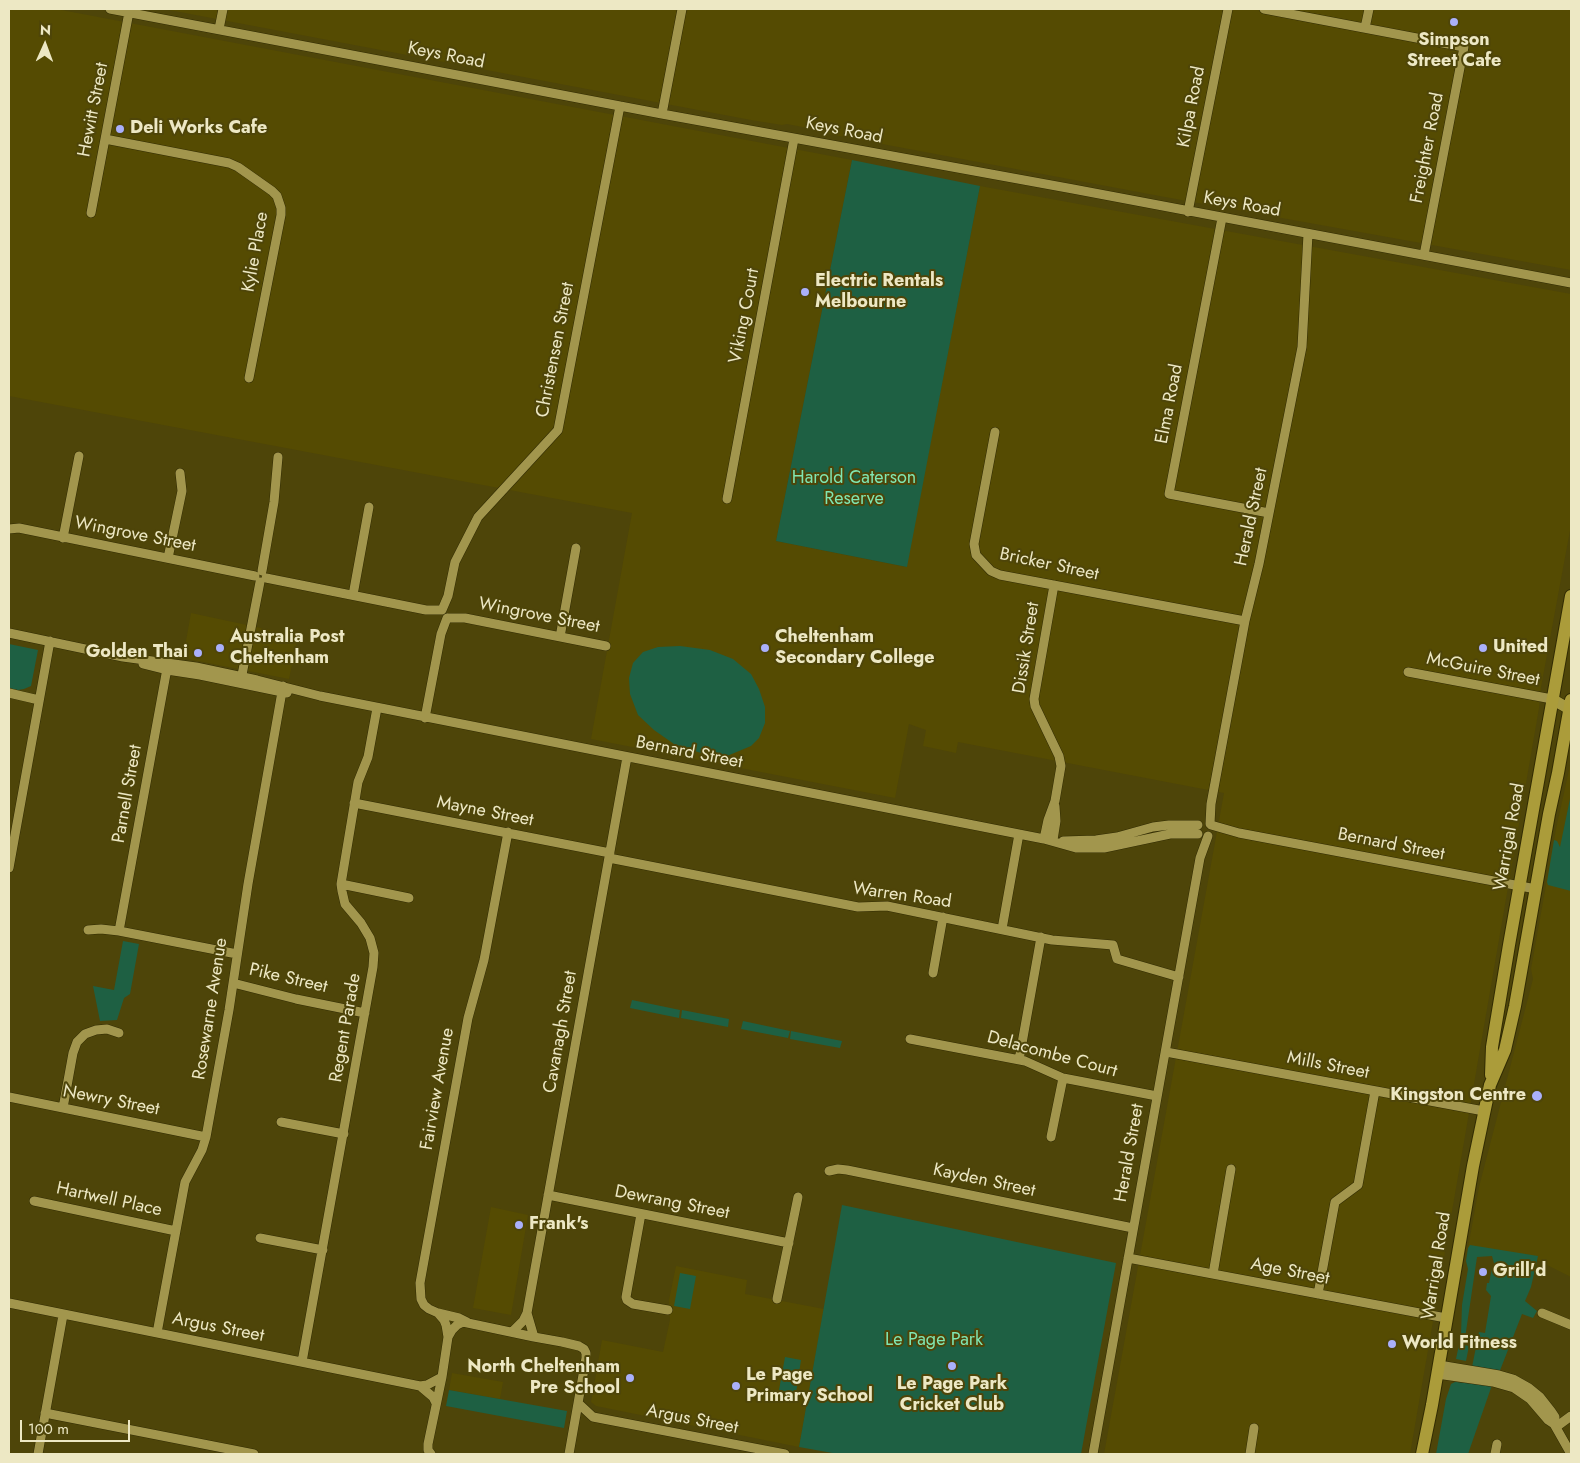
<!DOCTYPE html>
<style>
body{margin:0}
#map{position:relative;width:1580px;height:1463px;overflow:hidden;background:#4e4509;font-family:Jost,sans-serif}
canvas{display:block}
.frame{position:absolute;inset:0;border:10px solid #ede8c4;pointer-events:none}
.north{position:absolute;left:20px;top:20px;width:50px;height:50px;-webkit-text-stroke:4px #4e4509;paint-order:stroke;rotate:2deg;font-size:14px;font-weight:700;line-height:20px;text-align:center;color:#ede8c4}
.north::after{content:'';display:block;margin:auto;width:18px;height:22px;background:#ede8c4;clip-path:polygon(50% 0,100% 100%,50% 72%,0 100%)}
.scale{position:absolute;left:20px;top:1420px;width:110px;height:22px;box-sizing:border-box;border:2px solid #ede8c4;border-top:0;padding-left:6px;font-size:15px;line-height:18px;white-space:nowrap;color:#ede8c4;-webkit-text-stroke:4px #4e4509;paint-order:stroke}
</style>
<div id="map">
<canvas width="1580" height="1463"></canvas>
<div class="frame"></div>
<div class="north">N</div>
<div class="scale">100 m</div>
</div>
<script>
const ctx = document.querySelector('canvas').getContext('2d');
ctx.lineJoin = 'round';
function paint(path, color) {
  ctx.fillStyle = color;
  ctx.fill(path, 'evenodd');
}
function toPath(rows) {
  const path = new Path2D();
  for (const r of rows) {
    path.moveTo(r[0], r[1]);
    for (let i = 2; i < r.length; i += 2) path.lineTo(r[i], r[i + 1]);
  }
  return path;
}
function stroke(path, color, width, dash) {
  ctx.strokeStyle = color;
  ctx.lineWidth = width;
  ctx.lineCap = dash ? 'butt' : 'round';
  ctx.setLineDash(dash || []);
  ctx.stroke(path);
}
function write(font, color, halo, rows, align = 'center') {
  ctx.font = font + ' Jost,sans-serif';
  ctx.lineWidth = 4;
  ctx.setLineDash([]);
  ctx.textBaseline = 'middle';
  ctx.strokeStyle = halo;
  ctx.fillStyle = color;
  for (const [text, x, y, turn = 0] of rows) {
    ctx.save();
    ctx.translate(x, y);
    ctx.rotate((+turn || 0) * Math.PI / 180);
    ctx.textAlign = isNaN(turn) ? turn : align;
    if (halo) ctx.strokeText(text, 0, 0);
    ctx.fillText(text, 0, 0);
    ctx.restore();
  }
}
paint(toPath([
 [9,9,56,9,852,160,776,541,906,567,980,186,1571,294,1571,525,1541,687,1539,708,1410,1454,1104,1454,1224,793,958,742,956,753,923,746,926,730,909,724,895,798,591,739,632,513,9,396],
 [164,9,1571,9,1571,270,1165,197,829,134,818,130,787,124,782,125,751,120],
 [191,613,298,636,289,679,183,658],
 [1571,761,1571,1277,1537,1260,1468,1248,1479,1187,1533,979,1531,969,1543,902,1556,829],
 [491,1207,528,1215,511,1315,473,1308],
 [676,1266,747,1280,745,1294,824,1309,799,1447,596,1406,591,1402,602,1340,663,1352,670,1320,669,1300],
 [452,1373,503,1382,500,1399,449,1390]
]), '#554b02');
paint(toPath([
 [852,160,980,186,907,567,776,541],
 [9,644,38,650,31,686,24,689,18,690,9,688],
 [680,646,710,650,733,659,751,674,759,689,765,707,765,723,759,738,751,746,727,756,701,753,674,744,654,730,638,715,630,694,629,678,633,663,643,652,658,647],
 [1571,794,1571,891,1548,885,1547,882,1554,840,1557,841,1560,847],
 [123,941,139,944,130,994,124,998,117,1020,100,1021,93,986,114,990],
 [632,1000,680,1010,679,1018,630,1008],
 [682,1010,729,1019,728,1027,681,1018],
 [743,1021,790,1031,788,1038,741,1029],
 [791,1031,842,1041,840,1048,790,1039],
 [842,1205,1116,1263,1081,1454,838,1454,799,1447],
 [1470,1245,1538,1256,1531,1287,1525,1301,1537,1311,1533,1318,1522,1314,1499,1373,1472,1367,1479,1332,1485,1333,1491,1296,1486,1290,1487,1283,1489,1283,1492,1268,1495,1267,1492,1256,1477,1257,1464,1345,1469,1346,1466,1361,1456,1359,1461,1335,1462,1305,1468,1269,1466,1261,1468,1248],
 [680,1273,696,1276,690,1309,674,1306],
 [785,1357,801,1360,796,1393,779,1390],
 [1455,1382,1492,1385,1468,1454,1436,1454,1446,1399,1451,1384],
 [449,1390,567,1411,564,1428,446,1406]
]), '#1e6043');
const minor = toPath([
 [110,9,662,114,1073,189,1571,283],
 [1264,9,1464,47,1424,255],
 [1365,28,1369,9],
 [219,29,223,9],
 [662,114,682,9],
 [105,139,229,163,238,167,272,191,277,196,281,208,281,215,249,378],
 [1188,212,1228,9],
 [91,213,129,12],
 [1222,218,1169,494,1269,513],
 [995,432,974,544,976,555,991,571,1000,575,1245,621],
 [727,499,794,139],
 [9,529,19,528,255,576],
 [63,538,79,456],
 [168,558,182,491,180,473],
 [262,571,274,502,278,457],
 [266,578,426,610,441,610],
 [353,595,369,507],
 [442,610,448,596,455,562,478,517,558,430,620,106],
 [448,618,465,618,606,646],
 [9,633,123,657,196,667,257,680,320,696,1044,839,1076,848,1104,848,1170,834,1198,834],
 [560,637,576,548],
 [143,664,167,670,200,675,287,693],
 [1408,672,1552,699],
 [241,680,260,582],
 [9,693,39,700],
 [425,718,441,634,447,618],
 [354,803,610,853],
 [1210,824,1211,804,1245,621,1259,564,1302,347,1308,234],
 [1211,825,1239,833,1536,889],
 [1044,839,1048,820,1055,801,1061,766,1059,756,1035,706,1034,699,1054,585],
 [1053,840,1056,821,1055,806],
 [1063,841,1096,840,1117,837,1153,827,1169,825,1198,825],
 [609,858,858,907,887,906,1052,940,1113,945,1117,959,1179,977],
 [9,868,50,641],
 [341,884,409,898],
 [1002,929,1019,834],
 [88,930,101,929,119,931,237,954],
 [119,931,168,663],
 [933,973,943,917],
 [233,983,296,999,365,1013],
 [910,1039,1025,1061,1063,1078,1157,1096],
 [1166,1052,1484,1111],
 [1019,1060,1041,937],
 [9,1097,206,1137],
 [63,1108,73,1053,77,1042,85,1034,96,1030,107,1029,119,1033],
 [281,1122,344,1134],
 [1051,1137,1063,1078],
 [829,1171,838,1169,847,1170,1133,1228],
 [548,1195,789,1243],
 [34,1201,176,1231],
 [641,1214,626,1297,627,1300,633,1304,668,1310],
 [260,1238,323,1250],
 [1128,1258,1446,1318],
 [1213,1274,1231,1169],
 [1318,1294,1335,1202,1358,1185,1375,1091],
 [777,1299,798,1197],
 [9,1303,420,1386,427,1385,442,1377],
 [438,1313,444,1320,446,1325,448,1337],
 [527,1313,534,1337],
 [1542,1313,1571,1325],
 [467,1322,459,1318,438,1313,429,1309,424,1305,421,1299,420,1283,468,1018,484,960,508,832],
 [512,1332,523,1321,527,1313,627,757],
 [157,1333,185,1182,202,1150,206,1137,229,1010,248,884,283,686],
 [302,1362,373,967,374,953,370,938,361,923,345,904,342,891,341,884,358,782,368,757,377,708],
 [1439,1365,1499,1375,1513,1379,1529,1388,1540,1397,1551,1411,1555,1417,1554,1424,1571,1454],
 [1437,1374,1493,1382,1514,1388,1530,1399,1548,1420,1554,1424],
 [420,1386,433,1397,436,1403],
 [578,1403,593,1417,785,1454],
 [45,1413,254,1454],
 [1556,1427,1571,1416],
 [38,1454,63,1315],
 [431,1454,428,1450,428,1444,442,1377,448,1337,452,1330,457,1325,463,1322,534,1337,562,1342,579,1346,584,1349,586,1353,586,1358,569,1454],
 [1093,1454,1200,858,1208,836],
 [1250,1454,1254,1428],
 [1495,1454,1497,1444]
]);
const major = toPath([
 [1552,699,1571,710]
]);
const highway = toPath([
 [1491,1075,1492,1047,1509,945,1571,596],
 [1422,1454,1432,1405,1473,1166,1490,1085,1505,1050,1515,1006,1549,814,1558,773,1571,700]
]);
stroke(minor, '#322c03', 10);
stroke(major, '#322c03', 12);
stroke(highway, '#322c03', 14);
stroke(minor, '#a2964d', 9);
stroke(major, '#a79a42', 11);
stroke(highway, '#ab9c3a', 12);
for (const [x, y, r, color] of [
 [1454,22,5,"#aab0fb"],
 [120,129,5,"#aab0fb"],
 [805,292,5,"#aab0fb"],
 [220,648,5,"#aab0fb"],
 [765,648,5,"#aab0fb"],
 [1483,648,5,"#aab0fb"],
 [198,653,5,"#aab0fb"],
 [1537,1096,6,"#aab0fb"],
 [519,1225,5,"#aab0fb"],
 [1483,1272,5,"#aab0fb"],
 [1392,1344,5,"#aab0fb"],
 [952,1366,5,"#aab0fb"],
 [630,1378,5,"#aab0fb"],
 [736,1386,5,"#aab0fb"]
]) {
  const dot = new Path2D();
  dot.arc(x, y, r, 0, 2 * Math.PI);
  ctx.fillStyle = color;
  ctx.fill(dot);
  stroke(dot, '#4e4509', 2);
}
write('bold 18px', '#ede8c4', '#4e4509', [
 ["Simpson",1454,41,"center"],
 ["Street Cafe",1454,62,"center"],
 ["Deli Works Cafe",130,129],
 ["Electric Rentals",815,282],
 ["Melbourne",815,303],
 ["Australia Post",230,638],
 ["Cheltenham",230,659],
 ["Cheltenham",775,638],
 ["Secondary College",775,659],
 ["United",1493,648],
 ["Golden Thai",188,653,"right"],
 ["Kingston Centre",1526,1096,"right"],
 ["Frank's",529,1225],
 ["Grill'd",1493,1272],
 ["World Fitness",1402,1344],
 ["North Cheltenham",620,1368,"right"],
 ["Pre School",620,1389,"right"],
 ["Le Page",746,1376],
 ["Primary School",746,1397],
 ["Le Page Park",952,1385,"center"],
 ["Cricket Club",952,1406,"center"]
], 'left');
write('18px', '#ede8c4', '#4e4509', [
 ["Keys Road",446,56,11],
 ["Kilpa Road",1192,107,-79],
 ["Hewitt Street",94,110,-79],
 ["Keys Road",844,131,11],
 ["Freighter Road",1428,148,-79],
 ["Keys Road",1242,205,10],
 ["Kylie Place",256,252,-80],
 ["Viking Court",745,316,-79],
 ["Christensen Street",556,350,-79],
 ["Elma Road",1170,404,-79],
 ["Herald Street",1252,517,-78],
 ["Wingrove Street",135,535,11],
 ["Bricker Street",1049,565,12],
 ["Wingrove Street",539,616,11],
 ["Dissik Street",1027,648,-81],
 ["McGuire Street",1483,670,11],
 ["Bernard Street",689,753,11],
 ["Parnell Street",128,794,-80],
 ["Mayne Street",485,812,11],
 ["Warrigal Road",1510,837,-80],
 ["Bernard Street",1391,845,11],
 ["Warren Road",902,896,8],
 ["Pike Street",288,979,13],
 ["Rosewarne Avenue",211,1009,-81],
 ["Regent Parade",346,1028,-80],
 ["Cavanagh Street",561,1032,-80],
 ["Delacombe Court",1052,1055,15],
 ["Mills Street",1328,1066,11],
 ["Fairview Avenue",438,1089,-80],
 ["Newry Street",111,1101,11],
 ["Herald Street",1130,1153,-80],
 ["Kayden Street",984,1181,12],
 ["Hartwell Place",109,1200,12],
 ["Dewrang Street",672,1203,11],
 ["Warrigal Road",1437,1266,-81],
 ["Age Street",1290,1272,11],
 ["Argus Street",218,1328,11],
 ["Argus Street",692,1420,11]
]);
write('18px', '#7fe6b3', '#4e4509', [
 ["Harold Caterson",854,479],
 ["Reserve",854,500],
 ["Le Page Park",934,1341]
]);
</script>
